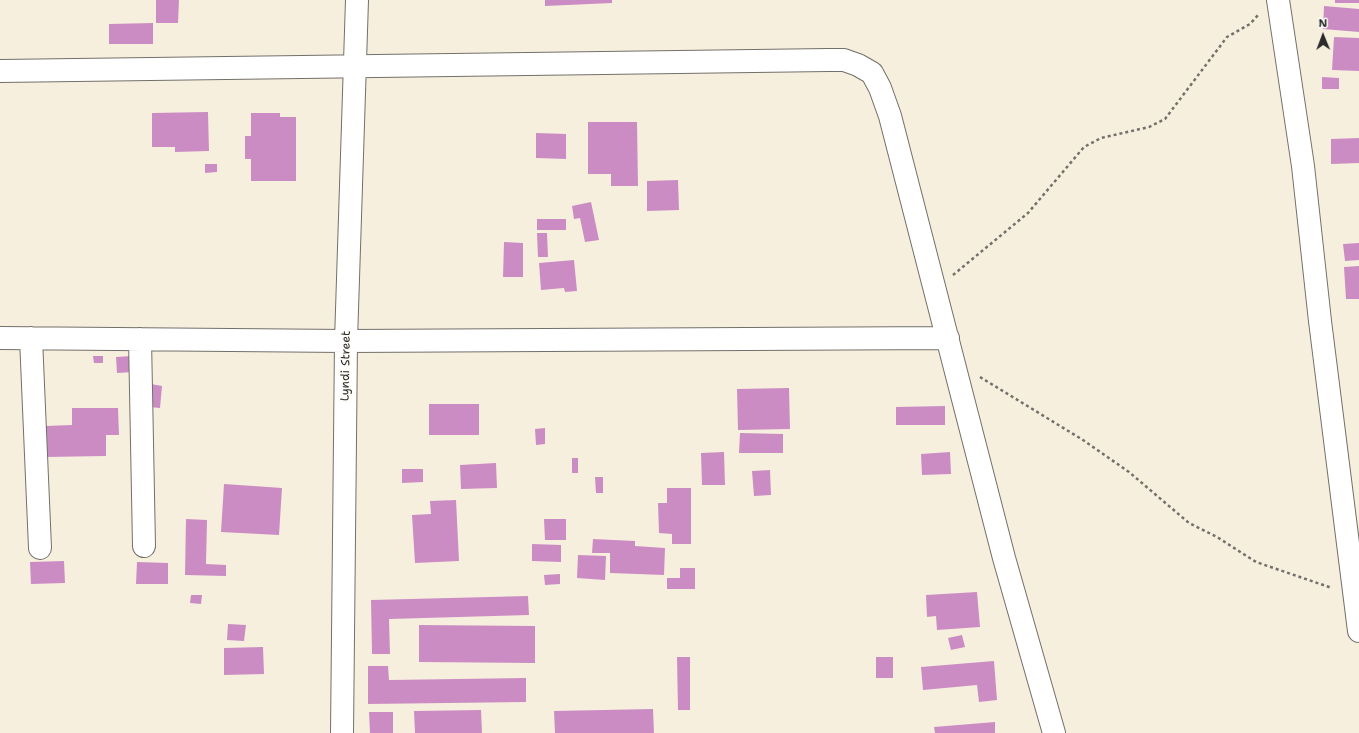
<!DOCTYPE html>
<style>
body{margin:0}
#map{position:relative;width:1359px;height:733px;overflow:hidden;background:#f7efde;font-family:"Shantell Sans",sans-serif}
canvas{display:block}
.north{position:absolute;left:1303px;top:16px;width:40px;height:40px;-webkit-text-stroke:3px #fdfcf7;paint-order:stroke;rotate:359deg;font-size:11px;font-weight:700;line-height:16px;text-align:center;color:#2b2b2b}
.north::after{content:'';display:block;margin:auto;width:14px;height:18px;background:#2b2b2b;clip-path:polygon(50% 0,100% 100%,50% 72%,0 100%)}
</style>
<div id="map">
<canvas width="1359" height="733"></canvas>
<div class="north">N</div>
</div>
<script>
const ctx = document.querySelector('canvas').getContext('2d');
ctx.lineJoin = 'round';
function paint(path, color) {
  ctx.fillStyle = color;
  ctx.fill(path, 'evenodd');
}
function toPath(rows) {
  const path = new Path2D();
  for (const r of rows) {
    path.moveTo(r[0], r[1]);
    for (let i = 2; i < r.length; i += 2) path.lineTo(r[i], r[i + 1]);
  }
  return path;
}
function stroke(path, color, width, dash) {
  ctx.strokeStyle = color;
  ctx.lineWidth = width;
  ctx.lineCap = dash ? 'butt' : 'round';
  ctx.setLineDash(dash || []);
  ctx.stroke(path);
}
function write(font, color, halo, rows, align = 'center') {
  ctx.font = font + ' "Shantell Sans",sans-serif';
  ctx.lineWidth = 3.5;
  ctx.setLineDash([]);
  ctx.textBaseline = 'middle';
  ctx.strokeStyle = halo;
  ctx.fillStyle = color;
  for (const [text, x, y, turn = 0] of rows) {
    ctx.save();
    ctx.translate(x, y);
    ctx.rotate((+turn || 0) * Math.PI / 180);
    ctx.textAlign = isNaN(turn) ? turn : align;
    if (halo) ctx.strokeText(text, 0, 0);
    ctx.fillText(text, 0, 0);
    ctx.restore();
  }
}
paint(toPath([
 [156,0,179,0,178,23,156,23],
 [545,0,612,0,612,3,545,6],
 [1335,0,1359,0,1359,3,1335,3],
 [1324,6,1359,9,1359,32,1323,29],
 [153,23,153,44,109,44,109,24],
 [1334,37,1359,38,1359,71,1332,70],
 [1322,77,1339,78,1339,89,1322,89],
 [208,112,209,151,175,152,175,147,152,147,152,113],
 [251,113,280,113,280,117,296,117,296,181,251,181,251,159,245,159,245,136,251,136],
 [588,122,637,122,638,186,611,186,611,174,588,174],
 [536,133,566,134,566,159,536,158],
 [1359,138,1359,163,1331,164,1331,139],
 [205,164,217,164,217,172,205,173],
 [678,180,679,210,647,211,647,181],
 [591,202,599,240,585,242,580,218,574,219,572,206],
 [537,219,566,219,566,230,537,230],
 [537,233,547,233,548,257,538,257],
 [504,242,523,243,523,277,503,277],
 [1359,243,1359,260,1345,261,1343,244],
 [574,260,577,291,565,292,564,288,541,290,539,263],
 [1359,266,1359,299,1346,299,1344,267],
 [93,356,103,356,103,363,94,363],
 [132,356,133,372,117,373,116,357],
 [151,384,162,386,160,408,149,407],
 [789,388,790,429,738,430,737,389],
 [429,404,479,404,479,435,429,435],
 [945,406,945,425,896,425,896,407],
 [72,408,118,408,119,435,106,435,106,456,46,457,45,426,72,425],
 [545,428,545,444,536,445,535,429],
 [740,433,783,434,783,453,739,453],
 [724,452,725,485,702,485,701,453],
 [950,452,951,474,922,475,921,454],
 [572,458,578,458,578,473,572,473],
 [496,463,497,488,461,489,460,465],
 [402,469,423,469,423,482,402,483],
 [770,470,771,495,754,496,752,471],
 [595,477,603,477,603,493,596,493],
 [224,484,282,488,279,535,221,532],
 [667,488,691,488,691,544,672,544,672,534,659,533,658,503,667,503],
 [456,500,459,561,415,563,412,515,431,514,430,501],
 [186,519,207,520,206,564,226,565,226,576,185,575],
 [544,519,566,519,566,540,545,540],
 [593,539,635,541,635,546,665,548,664,575,610,573,610,553,592,553],
 [532,544,561,545,561,562,532,561],
 [578,555,606,556,605,580,577,578],
 [64,561,65,583,31,584,30,562],
 [137,562,168,563,168,584,136,584],
 [680,568,695,568,695,589,667,589,667,578,680,578],
 [560,574,560,584,545,585,544,575],
 [977,592,980,627,937,630,936,616,927,617,926,595],
 [191,595,202,595,201,604,190,603],
 [528,596,529,615,389,619,390,654,372,654,371,600],
 [228,624,246,625,244,641,227,640],
 [419,625,535,626,535,663,419,662],
 [962,635,965,647,951,650,948,638],
 [263,647,264,674,224,675,224,648],
 [677,657,690,657,690,710,678,710],
 [876,657,893,657,893,678,876,678],
 [994,661,997,700,979,702,977,685,923,690,921,667],
 [368,666,388,666,389,680,526,678,526,702,368,704],
 [653,709,654,733,555,733,554,711],
 [481,710,482,733,415,733,414,711],
 [369,712,393,712,393,733,370,733],
 [995,722,995,733,935,733,934,727]
]), '#cb8cc4');
const street = toPath([
 [1278,0,1303,166,1320,321,1359,631],
 [0,71,829,60,844,60,858,65,872,73,880,88,890,116,1004,558,1054,733],
 [0,338,346,341,948,338],
 [31,338,40,548],
 [140,339,144,546],
 [342,733,346,341,357,0]
]);
stroke(street, '#72706a', 24);
stroke(toPath([
 [953,275,1028,213,1084,147,1101,138,1149,127,1165,119,1227,37,1250,24,1259,14],
 [980,377,1083,440,1129,472,1189,523,1217,537,1256,562,1332,588]
]), '#72706a', 2.5, [3, 3]);
stroke(street, '#fff', 22);
write('12px', '#2b2b2b', '#fdfcf7', [
 ["Lyndi Street",346,366,-89]
]);
</script>
